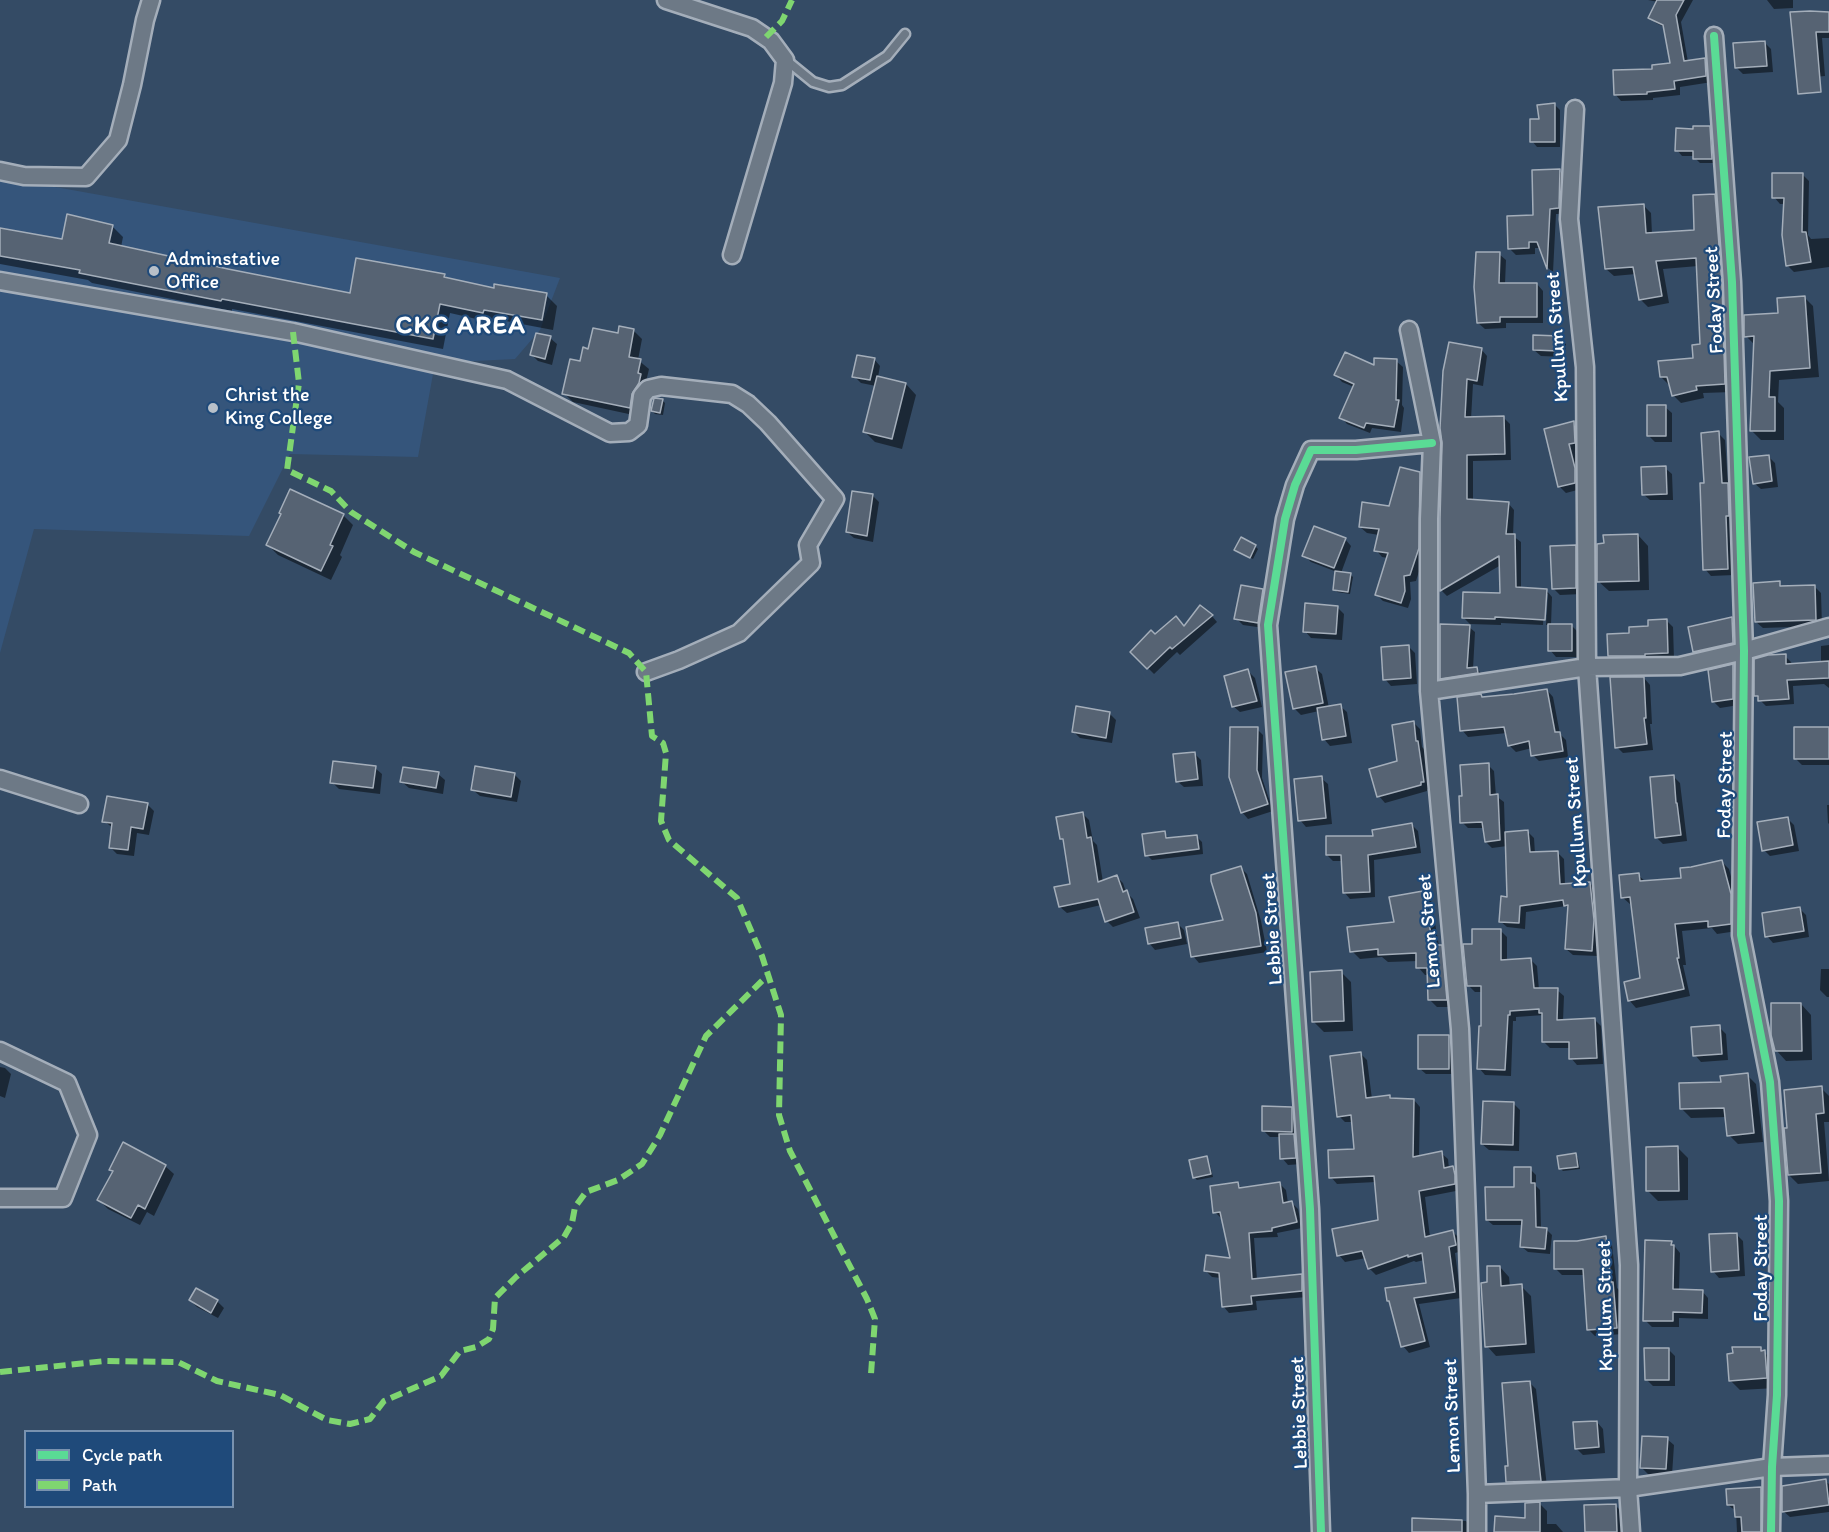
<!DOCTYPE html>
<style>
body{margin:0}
#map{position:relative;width:1829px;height:1532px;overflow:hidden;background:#344b65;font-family:Itim,sans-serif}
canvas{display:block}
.legend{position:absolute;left:24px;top:1430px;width:210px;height:78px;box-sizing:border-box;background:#1f4a7a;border:2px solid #7992af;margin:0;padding:8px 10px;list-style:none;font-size:18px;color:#fff}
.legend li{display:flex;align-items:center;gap:12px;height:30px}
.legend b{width:30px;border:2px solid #7992af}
</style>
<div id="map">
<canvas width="1829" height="1532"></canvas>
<ul class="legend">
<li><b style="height:8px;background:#5adb95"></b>Cycle path</li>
<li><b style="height:8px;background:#7fd670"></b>Path</li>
</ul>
</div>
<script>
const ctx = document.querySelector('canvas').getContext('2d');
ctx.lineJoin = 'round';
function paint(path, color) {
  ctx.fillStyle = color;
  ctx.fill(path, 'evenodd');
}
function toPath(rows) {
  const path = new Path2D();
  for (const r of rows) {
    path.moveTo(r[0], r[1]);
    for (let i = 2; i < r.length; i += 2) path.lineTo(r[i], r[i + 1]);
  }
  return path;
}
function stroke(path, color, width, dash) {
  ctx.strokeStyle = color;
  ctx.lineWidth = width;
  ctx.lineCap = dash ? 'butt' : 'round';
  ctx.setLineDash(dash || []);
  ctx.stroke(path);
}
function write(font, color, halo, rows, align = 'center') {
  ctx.font = font + ' Itim,sans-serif';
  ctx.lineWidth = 4.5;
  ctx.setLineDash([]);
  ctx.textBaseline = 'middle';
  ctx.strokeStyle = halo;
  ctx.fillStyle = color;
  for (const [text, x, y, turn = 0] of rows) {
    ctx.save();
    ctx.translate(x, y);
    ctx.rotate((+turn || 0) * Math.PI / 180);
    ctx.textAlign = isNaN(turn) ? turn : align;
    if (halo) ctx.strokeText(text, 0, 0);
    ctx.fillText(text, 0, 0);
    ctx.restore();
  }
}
paint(toPath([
 [0,177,560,278,540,330,515,359,435,363,418,457,290,454,249,536,34,529,0,653]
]), '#35557b');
paint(toPath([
 [1648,0,1693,0,1681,22,1688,62,1705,60,1711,66,1712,82,1680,87,1680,95,1653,98,1653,100,1621,101,1615,94,1654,71,1671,64,1664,27,1656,23,1650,17,1658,2],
 [1767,0,1793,0,1793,8,1774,9],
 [1829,13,1829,38,1822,38,1825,76,1804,78,1792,14],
 [1765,43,1771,49,1773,72,1743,74,1736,67],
 [1554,104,1560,110,1560,147,1537,147,1532,141],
 [1709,127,1715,133,1717,163,1700,163,1695,158,1695,156,1682,156,1677,150,1694,130],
 [1559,171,1566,177,1565,214,1556,214,1553,272,1548,268,1541,248,1535,248,1535,254,1516,255,1509,248,1535,217],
 [1802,174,1809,181,1808,235,1811,239,1829,238,1829,267,1794,272,1788,266,1783,235,1785,204,1780,204,1774,197],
 [1714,196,1722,203,1732,392,1703,393,1704,398,1681,403,1673,395,1671,384,1669,385,1661,377,1694,360,1701,345,1698,266,1663,269,1669,303,1648,307,1640,299,1636,274,1614,276,1606,269,1643,205,1651,213,1652,234,1696,231],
 [112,226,123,237,121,247,351,295,444,275,449,280,495,290,546,295,557,306,553,330,495,319,494,323,450,313,443,349,232,309,232,311,92,283,88,280,0,264,0,230,63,241],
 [1499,254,1506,260,1505,284,1537,284,1543,291,1543,323,1506,323,1506,328,1485,329,1478,323],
 [1804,297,1813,306,1819,377,1779,380,1778,402,1784,408,1784,440,1761,440,1752,431,1755,345,1746,336],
 [633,330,642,339,638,360,649,369,638,416,573,402,564,393,589,350,619,335],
 [1559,337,1566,344,1565,357,1541,356,1534,350],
 [550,338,557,344,552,365,538,361,532,355],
 [1481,349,1487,356,1483,386,1473,384,1471,419,1503,417,1510,424,1511,460,1473,461,1473,501,1508,503,1514,510,1513,536,1521,542,1521,589,1546,590,1552,597,1551,625,1571,625,1578,632,1578,657,1556,657,1550,650,1550,625,1546,625,1548,594,1545,594,1543,625,1501,623,1501,625,1470,624,1463,617,1501,595,1501,565,1447,596,1441,590,1444,443,1442,428],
 [874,359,880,366,878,377,906,384,916,395,902,449,875,442,865,432,876,386,861,383,854,376],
 [1396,361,1403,367,1402,405,1404,408,1401,432,1372,428,1370,433,1347,424,1341,417,1354,387,1342,382,1336,375,1375,367],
 [662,400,665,403,663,415,655,414,652,411],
 [1665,407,1672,413,1672,442,1655,442,1648,435],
 [1574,423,1580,429,1581,449,1575,451,1581,475,1581,489,1566,493,1559,486],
 [1718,433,1725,440,1728,484,1734,491,1734,575,1711,576,1705,569,1706,484],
 [1768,456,1775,463,1778,487,1761,489,1754,483],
 [1665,468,1672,474,1673,500,1650,500,1643,494],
 [1420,474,1426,480,1424,555,1416,581,1410,582,1411,599,1408,608,1383,601,1377,595,1388,558,1382,557,1376,550,1379,535,1367,533,1360,527,1391,507],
 [873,496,879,502,873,542,854,538,847,532],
 [343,515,353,525,340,555,342,557,331,580,278,555,268,545],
 [1638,535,1648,546,1649,590,1609,591,1598,581],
 [1345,539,1351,546,1341,573,1350,574,1353,577,1350,594,1337,592,1335,589,1337,572,1311,562,1304,555],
 [1255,546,1258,549,1253,559,1239,552],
 [1575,546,1582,553,1582,594,1560,595,1554,589],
 [1779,583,1783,587,1814,586,1821,593,1822,626,1763,628,1756,622],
 [1262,590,1269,597,1264,628,1243,625,1236,618],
 [1337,607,1344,614,1342,640,1311,638,1305,631],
 [1212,616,1217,622,1180,655,1177,652,1154,674,1132,652,1155,636,1184,627],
 [1731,619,1738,625,1739,649,1701,658,1695,651],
 [1667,621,1673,627,1674,659,1616,662,1609,656,1631,634],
 [1469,627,1475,632,1473,669,1476,668,1482,674,1483,678,1446,684,1441,678],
 [1829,645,1829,688,1824,684,1793,686,1794,704,1766,706,1756,696,1785,656,1791,662,1792,665,1821,663,1821,646],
 [1408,646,1415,653,1417,684,1391,686,1385,679],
 [1733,666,1739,672,1739,705,1720,708,1713,701],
 [1315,668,1322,674,1329,708,1340,706,1347,712,1352,743,1330,746,1324,739,1319,711,1301,715,1294,708],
 [1248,671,1255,678,1262,707,1240,712,1233,706],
 [1644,678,1650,685,1652,724,1650,724,1653,750,1623,753,1617,747],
 [1547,690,1553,697,1560,734,1566,740,1568,757,1539,761,1533,755,1532,748,1516,752,1509,745,1507,733,1468,737,1462,730,1481,695,1484,699],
 [1109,713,1116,720,1112,743,1080,738,1073,731],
 [1414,723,1420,729,1422,747,1424,749,1430,788,1427,789,1427,791,1385,803,1379,796,1399,762],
 [1829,727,1829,765,1802,765,1795,758],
 [1257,729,1263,735,1262,778,1273,811,1248,819,1242,812],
 [1194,753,1201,760,1203,786,1184,787,1177,781],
 [1488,765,1494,771,1496,796,1504,802,1505,834,1528,832,1534,838,1535,854,1557,852,1564,859,1565,885,1590,883,1596,890,1600,927,1598,956,1573,955,1566,949,1569,909,1566,906,1526,912,1525,929,1507,927,1500,921,1508,898,1507,846,1492,848,1486,842,1484,828,1468,828,1462,822,1463,797],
 [375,768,382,774,380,794,339,789,332,782],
 [438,774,445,780,443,794,409,788,402,782],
 [514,774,521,781,517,802,480,796,473,790],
 [1673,776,1680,783,1687,841,1663,844,1657,838],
 [1321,778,1328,784,1332,824,1306,827,1300,820],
 [147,804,154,811,149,835,137,833,134,856,117,854,110,847,113,828,104,821],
 [1827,805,1829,805,1829,824,1828,823],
 [1082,813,1089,820,1093,841,1097,845,1103,882,1117,877,1123,883,1126,892,1133,899,1140,918,1113,927,1107,921,1101,905,1067,913,1060,907,1072,885,1065,842,1061,839],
 [1788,819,1794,825,1799,851,1770,856,1764,850],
 [1412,825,1418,831,1421,853,1374,860,1375,897,1350,899,1344,892,1343,861,1333,861,1327,855],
 [1164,832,1169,839,1197,837,1202,842,1203,854,1152,860,1147,855],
 [1721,861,1729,869,1738,903,1737,931,1717,934,1712,928,1682,931,1686,965,1683,965,1690,996,1636,1008,1629,1000,1641,980,1632,904,1630,904,1622,897,1638,875,1646,882,1682,879],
 [1241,868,1247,874,1261,921,1267,952,1199,963,1193,956,1225,921],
 [1423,892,1431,900,1439,946,1441,946,1449,954,1454,1007,1437,1007,1430,1000,1429,975,1425,975,1418,967,1418,961,1388,962,1382,957,1360,959,1352,951,1395,923],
 [1799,908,1806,915,1809,937,1773,943,1767,936],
 [1177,923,1184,930,1187,944,1155,950,1149,943],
 [1501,931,1507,937,1507,961,1531,960,1537,966,1539,990,1557,990,1564,996,1563,1021,1595,1020,1601,1026,1603,1064,1577,1065,1571,1058,1570,1048,1550,1048,1544,1042,1544,1015,1516,1017,1516,1021,1513,1021,1511,1076,1485,1075,1479,1068,1483,1027,1483,992,1475,992,1468,985,1473,945],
 [1821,969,1829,969,1829,997,1827,997,1820,990],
 [1341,972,1351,982,1353,1031,1324,1032,1314,1022],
 [1801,1004,1811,1015,1812,1060,1786,1061,1776,1050],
 [1719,1027,1726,1034,1728,1060,1701,1062,1695,1055],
 [1448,1037,1455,1043,1455,1074,1426,1074,1419,1068],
 [1361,1054,1367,1060,1372,1099,1389,1097,1392,1100,1414,1100,1420,1107,1419,1157,1441,1153,1448,1159,1449,1169,1453,1168,1459,1174,1461,1190,1425,1197,1430,1237,1453,1232,1459,1238,1462,1251,1455,1253,1461,1298,1419,1304,1430,1347,1409,1353,1403,1346,1392,1304,1388,1300,1427,1284,1424,1260,1416,1262,1414,1261,1376,1275,1369,1268,1366,1258,1345,1262,1339,1255,1380,1221,1376,1182,1337,1184,1331,1177,1355,1150,1353,1122,1345,1122,1339,1116],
 [0,1067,5,1068,11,1074,5,1098,0,1096],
 [1747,1075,1756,1084,1763,1142,1738,1144,1729,1135,1727,1117,1691,1118,1682,1109,1723,1083],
 [1821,1088,1829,1096,1829,1122,1824,1122,1829,1181,1798,1184,1789,1175],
 [1514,1104,1520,1110,1519,1151,1489,1150,1482,1144],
 [1291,1108,1298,1115,1302,1164,1288,1165,1282,1158,1281,1137,1270,1137,1263,1130],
 [1678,1148,1688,1158,1688,1200,1658,1201,1648,1191],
 [1576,1155,1578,1158,1580,1169,1563,1171,1560,1168],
 [1206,1158,1209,1161,1213,1177,1197,1180,1194,1177],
 [165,1166,174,1174,154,1216,147,1212,140,1225,108,1209,99,1200,114,1172,111,1169],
 [1530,1169,1536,1175,1536,1186,1540,1190,1541,1229,1546,1229,1552,1235,1550,1254,1528,1252,1522,1247,1523,1225,1493,1225,1487,1220,1516,1188],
 [1237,1184,1243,1189,1280,1184,1286,1190,1288,1203,1292,1203,1298,1209,1302,1228,1277,1233,1278,1237,1254,1238,1257,1280,1301,1276,1307,1282,1308,1297,1256,1301,1257,1310,1229,1313,1223,1306,1221,1278,1212,1277,1206,1271,1232,1260,1223,1218,1221,1218,1215,1212],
 [1736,1234,1743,1241,1745,1276,1719,1278,1713,1271],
 [1605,1238,1612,1245,1617,1288,1619,1290,1623,1334,1595,1336,1589,1330,1585,1275,1562,1275,1555,1268,1577,1242],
 [1671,1242,1680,1253,1679,1290,1702,1291,1708,1298,1708,1319,1679,1318,1679,1327,1652,1327,1645,1320],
 [1500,1267,1509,1277,1510,1287,1521,1286,1531,1296,1535,1353,1496,1356,1487,1346,1489,1283],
 [190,1300,217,1301,224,1308,218,1318,197,1307],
 [1760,1348,1774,1362,1776,1388,1740,1390,1730,1380],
 [1668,1349,1675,1356,1675,1386,1653,1386,1646,1379],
 [1529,1382,1536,1389,1547,1487,1514,1488,1507,1482],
 [1597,1422,1603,1429,1605,1453,1583,1455,1576,1448],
 [1667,1439,1674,1445,1672,1475,1648,1474,1642,1468],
 [1825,1481,1829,1484,1829,1512,1790,1517,1783,1511],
 [1761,1489,1767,1495,1766,1532,1737,1532,1736,1511,1728,1505],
 [1540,1504,1547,1511,1547,1524,1556,1524,1563,1532,1495,1532,1527,1519],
 [1615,1505,1622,1512,1623,1532,1587,1532],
 [1413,1520,1466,1521,1472,1528,1473,1532,1413,1532]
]), '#0007');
const building = toPath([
 [1657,0,1684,0,1676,15,1684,61,1705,58,1706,76,1674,81,1675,89,1647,92,1647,94,1614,95,1613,70,1652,69,1652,65,1670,63,1663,25,1648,18,1657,0],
 [1810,11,1829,12,1829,32,1816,32,1821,92,1798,94,1790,12,1810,11],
 [1765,41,1767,66,1735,68,1733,43,1765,41],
 [1555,103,1555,142,1530,142,1530,119,1539,119,1537,105,1555,103],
 [1693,126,1710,126,1712,159,1693,159,1693,151,1675,151,1676,128,1693,129,1693,126],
 [1560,169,1559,208,1550,209,1547,269,1537,242,1529,242,1529,248,1508,249,1507,216,1533,215,1532,170,1560,169],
 [1772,173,1803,173,1802,232,1806,232,1811,262,1786,266,1782,235,1784,198,1772,198,1772,173],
 [1715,194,1722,283,1725,384,1696,386,1697,390,1672,396,1667,377,1660,377,1658,361,1693,358,1692,345,1700,344,1696,258,1656,261,1662,296,1639,300,1633,267,1605,269,1598,207,1644,204,1646,233,1694,230,1693,195,1715,194],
 [67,214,113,225,109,243,228,269,350,293,356,258,445,274,444,277,494,288,494,284,547,293,542,320,484,310,483,313,440,304,433,339,222,299,221,301,79,273,80,270,0,256,0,228,62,239,67,214],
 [1476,252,1500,252,1499,283,1537,283,1537,317,1500,317,1500,322,1477,323,1474,287,1476,252],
 [1805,296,1810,368,1770,371,1769,397,1775,397,1775,431,1750,431,1754,336,1744,337,1744,315,1778,313,1777,298,1805,296],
 [619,326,634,329,629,357,641,359,638,373,641,374,639,383,632,394,630,408,562,394,570,359,580,361,583,347,588,349,593,328,618,333,619,326],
 [536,333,551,336,545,359,530,355,536,333],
 [1533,335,1560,336,1559,351,1533,350,1533,335],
 [1449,342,1482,348,1477,381,1467,379,1465,417,1504,416,1505,454,1467,455,1467,499,1509,502,1506,534,1515,534,1516,587,1547,589,1545,620,1495,617,1495,619,1462,618,1463,592,1500,593,1499,556,1440,591,1440,519,1442,443,1440,428,1443,371,1449,342],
 [1345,352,1374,365,1374,358,1397,359,1396,400,1399,400,1394,427,1366,423,1364,428,1339,418,1354,384,1334,375,1345,352],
 [857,355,875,358,870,380,852,377,857,355],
 [877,376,906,383,892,439,863,432,877,376],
 [654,398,663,399,660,413,651,411,654,398],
 [1647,405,1666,405,1666,436,1647,436,1647,405],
 [1574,421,1575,443,1569,444,1575,468,1575,483,1558,487,1544,429,1574,421],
 [1719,431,1722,483,1728,483,1729,516,1726,516,1728,569,1703,570,1700,483,1704,483,1701,433,1719,431],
 [1769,455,1772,481,1753,484,1749,457,1769,455],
 [1666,466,1667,494,1642,495,1641,467,1666,466],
 [1400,467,1420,472,1419,548,1410,575,1404,576,1405,591,1401,603,1375,595,1388,553,1374,551,1379,529,1359,527,1362,502,1389,506,1400,467],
 [290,489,344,514,330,545,333,546,321,571,266,545,281,514,279,513,290,489],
 [852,491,873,494,867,536,846,532,852,491],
 [1314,526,1346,538,1334,568,1302,556,1314,526],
 [1638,534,1639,581,1597,582,1597,544,1604,543,1603,535,1638,534],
 [1241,537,1256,545,1250,558,1234,550,1241,537],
 [1576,545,1576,588,1552,589,1550,546,1576,545],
 [1335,571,1351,573,1348,592,1333,590,1335,571],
 [1780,581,1780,586,1815,585,1816,620,1755,622,1753,583,1780,581],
 [1241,585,1263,589,1258,623,1234,619,1241,585],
 [1305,603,1338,606,1336,634,1303,632,1305,603],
 [1200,605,1213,615,1172,649,1170,647,1147,669,1130,652,1151,630,1155,634,1176,616,1184,626,1200,605],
 [1732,617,1733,643,1693,652,1688,627,1732,617],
 [1667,619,1668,653,1645,654,1645,656,1608,656,1607,634,1629,633,1629,627,1648,626,1648,620,1667,619],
 [1440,624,1470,625,1467,668,1477,667,1478,673,1440,679,1440,624],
 [1548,624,1572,624,1572,651,1548,651,1548,624],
 [1409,645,1411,678,1383,680,1381,647,1409,645],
 [1786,654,1786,664,1829,661,1829,678,1787,680,1789,699,1758,701,1758,696,1754,696,1754,659,1768,655,1786,654],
 [1733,664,1733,699,1712,702,1708,670,1733,664],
 [1316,666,1323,703,1293,709,1285,672,1316,666],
 [1248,669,1257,701,1232,707,1224,676,1248,669],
 [1610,677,1644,677,1646,718,1644,718,1647,744,1615,748,1610,677],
 [1547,689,1555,732,1560,732,1563,751,1531,756,1529,741,1508,746,1504,727,1460,731,1457,697,1481,694,1482,697,1514,694,1547,689],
 [1341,704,1346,736,1322,740,1317,708,1341,704],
 [1076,706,1110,712,1106,738,1072,732,1076,706],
 [1414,721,1416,741,1418,741,1424,782,1421,782,1421,785,1377,797,1369,769,1397,761,1392,725,1414,721],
 [1230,727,1258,727,1257,770,1268,804,1241,813,1229,777,1230,727],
 [1794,727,1829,727,1829,759,1794,759,1794,727],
 [1195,752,1198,779,1176,782,1173,754,1195,752],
 [333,761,376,766,373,788,330,783,333,761],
 [1489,763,1490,795,1498,794,1500,840,1485,842,1482,822,1460,823,1459,796,1462,796,1460,765,1489,763],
 [475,766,515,773,511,797,471,790,475,766],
 [403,767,439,772,436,788,400,782,403,767],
 [1674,775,1676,803,1677,803,1681,835,1655,838,1650,777,1674,775],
 [1322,776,1326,818,1298,821,1294,779,1322,776],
 [107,796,148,803,143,829,131,827,128,850,109,848,112,823,102,822,107,796],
 [1083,812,1087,838,1091,837,1098,882,1117,875,1123,892,1127,890,1134,912,1105,922,1098,899,1059,907,1054,887,1070,884,1063,839,1060,839,1056,817,1083,812],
 [1788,817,1793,845,1762,851,1757,822,1788,817],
 [1412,823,1416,847,1368,855,1370,892,1343,893,1341,855,1326,855,1326,836,1373,836,1372,830,1412,823],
 [1528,830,1530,852,1558,851,1560,884,1590,882,1594,920,1592,951,1565,949,1568,905,1564,906,1563,900,1520,906,1519,923,1499,922,1501,896,1507,897,1505,832,1528,830],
 [1165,831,1166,838,1197,835,1199,849,1145,856,1142,834,1165,831],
 [1722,860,1731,894,1731,924,1708,927,1708,921,1675,924,1679,958,1677,958,1684,989,1628,1001,1624,982,1640,978,1630,897,1621,898,1619,875,1639,873,1640,881,1681,878,1680,868,1691,867,1722,860],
 [1241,866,1256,913,1261,946,1191,957,1186,927,1223,920,1211,881,1211,875,1241,866],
 [1423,891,1433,945,1442,945,1447,1000,1428,1000,1427,968,1416,968,1416,953,1378,955,1378,949,1350,952,1347,927,1394,922,1389,897,1423,891],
 [1800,907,1804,931,1765,937,1762,913,1800,907],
 [1178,922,1181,938,1148,944,1145,928,1178,922],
 [1472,929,1501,929,1501,960,1531,958,1534,988,1558,988,1557,1020,1595,1018,1597,1058,1569,1059,1569,1042,1542,1042,1542,1013,1539,1013,1539,1009,1510,1011,1510,1015,1508,1015,1505,1070,1477,1069,1479,1026,1481,1026,1481,986,1467,986,1463,944,1472,944,1472,929],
 [1342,970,1344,1021,1312,1022,1310,972,1342,970],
 [1771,1003,1801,1003,1802,1051,1775,1051,1771,1035,1771,1003],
 [1720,1025,1722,1054,1693,1056,1691,1027,1720,1025],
 [1418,1035,1449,1035,1449,1069,1418,1069,1418,1035],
 [1361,1052,1366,1098,1390,1095,1390,1098,1414,1099,1413,1157,1442,1151,1444,1168,1453,1166,1455,1175,1455,1184,1419,1191,1425,1237,1453,1230,1456,1245,1449,1247,1455,1292,1414,1298,1425,1341,1401,1347,1389,1301,1387,1301,1385,1288,1426,1283,1422,1253,1408,1257,1408,1255,1368,1269,1362,1251,1337,1256,1332,1229,1378,1220,1374,1176,1329,1178,1328,1150,1354,1149,1351,1115,1337,1117,1330,1056,1361,1052],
 [1748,1073,1754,1133,1727,1136,1724,1108,1680,1109,1679,1083,1721,1082,1720,1076,1748,1073],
 [1822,1086,1824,1113,1816,1114,1821,1173,1788,1175,1784,1128,1787,1128,1784,1090,1822,1086],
 [1483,1101,1514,1102,1513,1145,1481,1144,1483,1101],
 [1262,1106,1292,1107,1292,1132,1262,1131,1262,1106],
 [1279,1134,1294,1134,1296,1158,1280,1159,1279,1134],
 [123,1142,166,1165,145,1209,138,1205,131,1218,97,1200,113,1171,109,1170,123,1142],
 [1678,1146,1679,1191,1646,1191,1646,1147,1678,1146],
 [1576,1153,1578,1167,1559,1169,1557,1156,1576,1153],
 [1207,1156,1211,1174,1193,1178,1189,1160,1207,1156],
 [1514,1167,1531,1167,1531,1183,1535,1183,1536,1227,1547,1228,1545,1249,1520,1247,1522,1220,1486,1220,1485,1187,1514,1187,1514,1167],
 [1238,1182,1239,1188,1280,1182,1283,1203,1292,1201,1297,1222,1272,1228,1272,1231,1249,1233,1252,1279,1302,1274,1302,1291,1251,1296,1252,1304,1222,1307,1219,1273,1204,1271,1206,1255,1230,1258,1220,1212,1213,1213,1210,1186,1238,1182],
 [1737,1233,1739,1270,1711,1272,1709,1234,1737,1233],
 [1606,1236,1611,1282,1613,1282,1617,1328,1587,1330,1583,1269,1554,1269,1554,1241,1577,1241,1606,1236],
 [1645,1240,1672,1241,1671,1245,1674,1245,1673,1289,1703,1290,1702,1313,1673,1312,1673,1321,1643,1321,1645,1240],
 [1487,1266,1500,1266,1501,1286,1522,1284,1526,1344,1485,1347,1481,1283,1487,1282,1487,1266],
 [196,1288,218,1300,211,1313,189,1300,196,1288],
 [1732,1347,1761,1347,1761,1351,1765,1350,1767,1378,1729,1381,1727,1354,1733,1353,1732,1347],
 [1644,1348,1669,1348,1669,1380,1645,1380,1644,1348],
 [1530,1381,1541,1481,1506,1482,1505,1466,1508,1466,1502,1383,1530,1381],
 [1597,1421,1599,1447,1575,1449,1573,1422,1597,1421],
 [1642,1436,1668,1437,1666,1469,1640,1468,1642,1436],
 [1826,1479,1829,1505,1782,1512,1782,1486,1826,1479],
 [1761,1487,1761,1532,1742,1532,1741,1517,1735,1517,1734,1505,1727,1505,1726,1489,1761,1487],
 [1540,1502,1540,1532,1494,1532,1495,1516,1525,1518,1525,1503,1540,1502],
 [1616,1504,1617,1532,1585,1532,1584,1505,1616,1504],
 [1412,1518,1462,1520,1462,1532,1412,1532,1412,1518]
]);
paint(building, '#566373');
stroke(building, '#a4aeba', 1.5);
const service = toPath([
 [786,60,813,82,829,87,842,85,887,56,905,34]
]);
const minor = toPath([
 [666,0,752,28,771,41,785,60,783,83,732,255],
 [1714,36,1732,282,1744,651,1741,935,1770,1082,1779,1201,1777,1395,1772,1467,1771,1532],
 [1575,109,1569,219,1585,367,1587,667,1629,1265,1628,1488,1631,1532],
 [0,171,24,176,86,177,118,140,132,85,145,20,151,0],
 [0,281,293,332,507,380,610,433,629,432,638,425,642,396,648,389,661,386,732,394,748,404,768,423,835,499,808,545,811,563,739,633,679,660,646,672],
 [1409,330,1432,443,1429,519,1429,691,1460,1029,1477,1494,1477,1532],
 [1429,691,1587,667,1680,666,1744,651,1829,627],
 [0,779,79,804],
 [0,1051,67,1083,88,1135,63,1198,0,1198],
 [1477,1494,1628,1488,1772,1467,1829,1465],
 [1321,1532,1310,1209,1268,625,1285,519,1295,485,1311,450,1356,450,1432,443]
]);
stroke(service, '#a4aeba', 13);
stroke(minor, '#a4aeba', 21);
stroke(service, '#6d7986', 8);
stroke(minor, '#6d7986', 16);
stroke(toPath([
 [766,37,782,21,792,0],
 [293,332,299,383,287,470,331,491,351,512,414,552,629,653,646,672,652,736,663,743,666,753,661,821,669,840,737,898,762,956,781,1015,779,1115,790,1151,867,1299,875,1319,871,1374],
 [0,1372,105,1361,178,1362,217,1381,280,1395,327,1420,350,1424,370,1419,384,1401,441,1376,460,1351,476,1347,489,1339,493,1329,495,1298,516,1277,564,1237,572,1223,575,1207,586,1192,618,1180,642,1164,660,1135,706,1036,768,975]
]), '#7fd670', 6, [12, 6]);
stroke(toPath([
 [1714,36,1732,282,1744,651,1741,935,1770,1082,1779,1201,1777,1395,1772,1467,1771,1532],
 [1321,1532,1310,1209,1268,625,1285,519,1295,485,1311,450,1356,450,1432,443]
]), '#5adb95', 8);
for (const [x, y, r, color] of [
 [154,271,6,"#b8c0c9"],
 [213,408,6,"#b8c0c9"]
]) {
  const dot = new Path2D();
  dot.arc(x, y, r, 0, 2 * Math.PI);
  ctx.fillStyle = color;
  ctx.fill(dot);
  stroke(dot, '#1f4a7a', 2);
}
write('20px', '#fff', '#1f4a7a', [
 ["Adminstative",166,260],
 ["Office",166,283],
 ["Christ the",225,396],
 ["King College",225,419]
], 'left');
write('20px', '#fff', '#1f4a7a', [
 ["Foday Street",1715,300,-93],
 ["Kpullum Street",1558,337,-94],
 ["Foday Street",1726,785,-89],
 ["Kpullum Street",1577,822,-94],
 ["Lebbie Street",1273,929,-94],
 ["Lemon Street",1430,931,-95],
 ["Foday Street",1762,1268,-90],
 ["Kpullum Street",1606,1306,-91],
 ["Lebbie Street",1300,1413,-92],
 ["Lemon Street",1453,1416,-92]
]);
ctx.letterSpacing = '1.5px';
write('bold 26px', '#fff', '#1f4a7a', [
 ["CKC AREA",461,326]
]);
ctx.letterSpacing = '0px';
</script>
